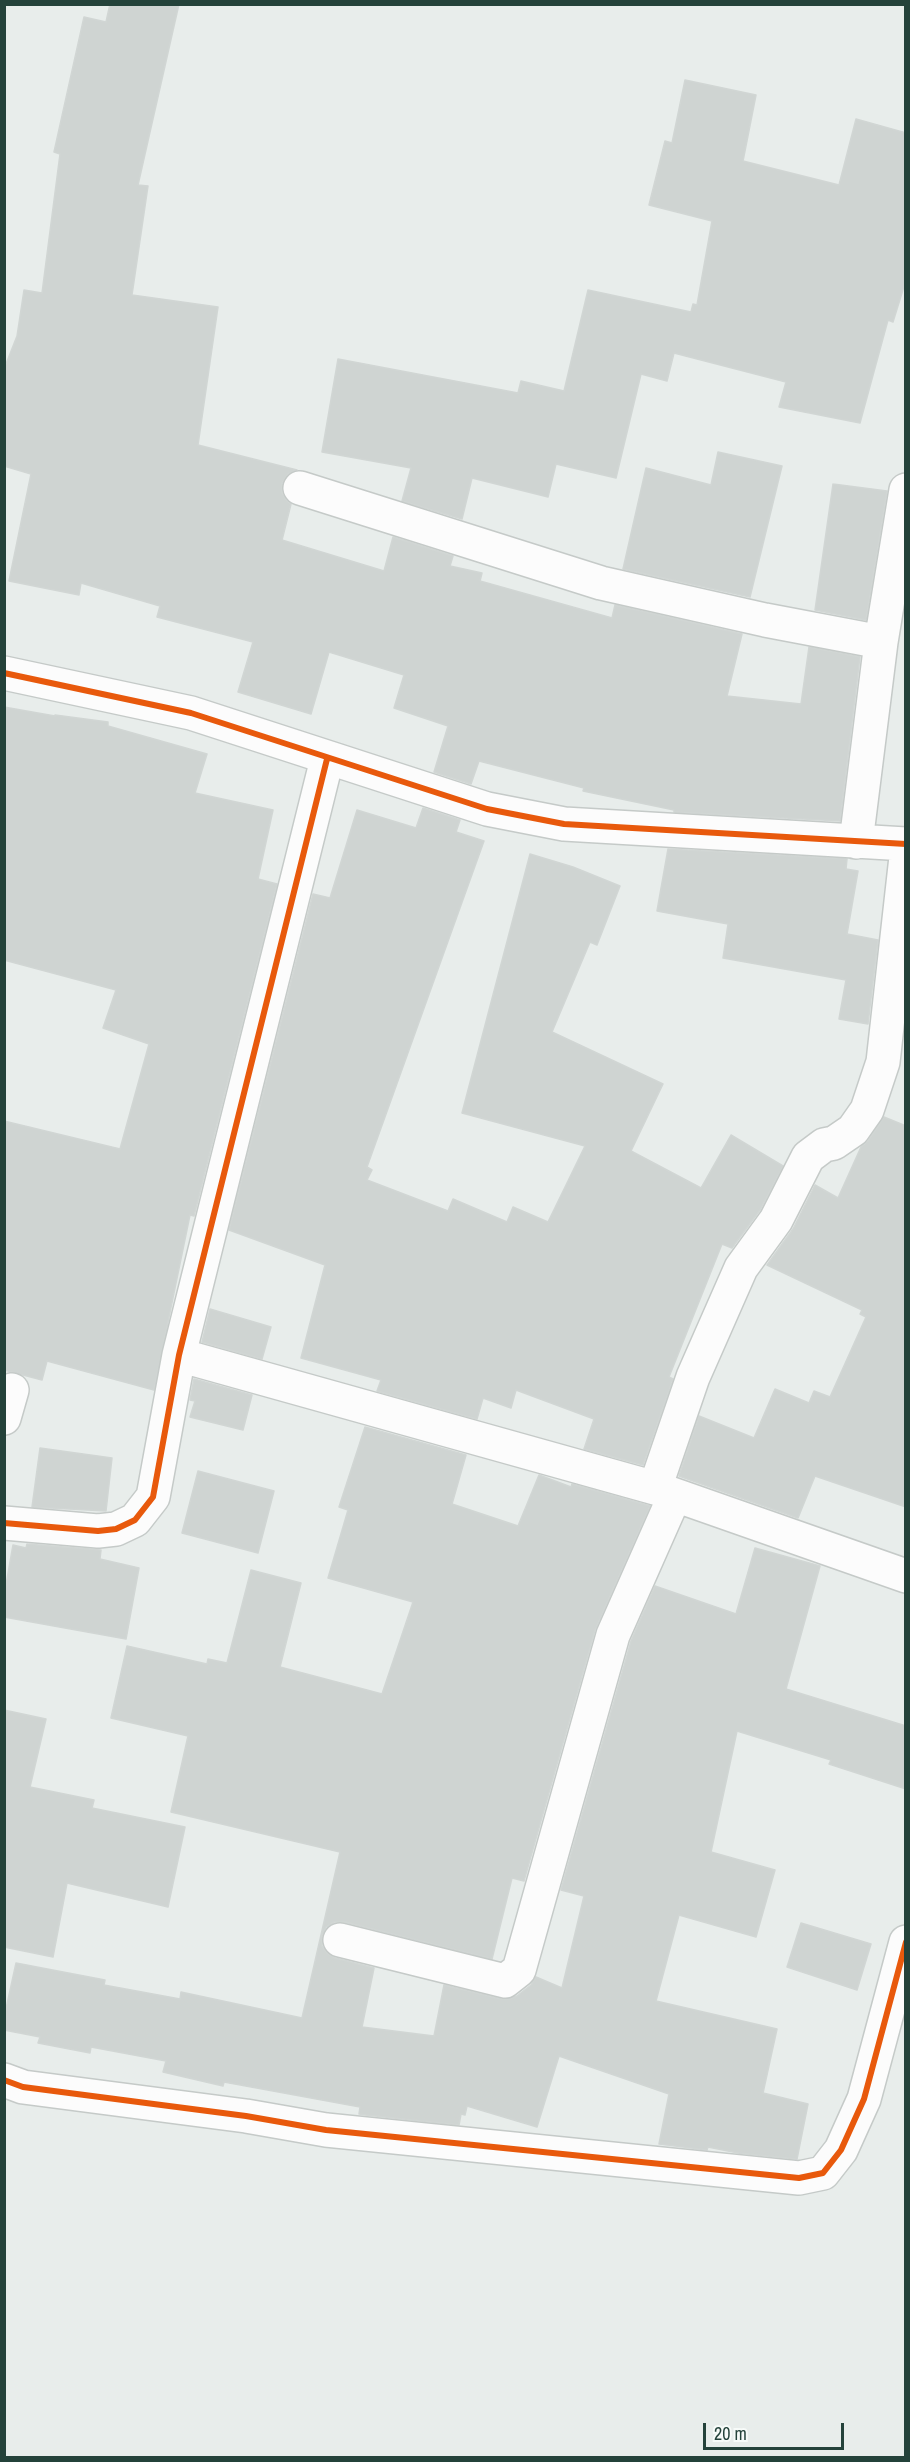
<!DOCTYPE html>
<style>
body{margin:0}
#map{position:relative;width:910px;height:2462px;overflow:hidden;background:#e8edeb;font-family:"Archivo Narrow",sans-serif}
canvas{display:block}
.frame{position:absolute;inset:0;border:6px solid #24423a;pointer-events:none}
.scale{position:absolute;left:703px;top:2423px;width:141px;height:27px;box-sizing:border-box;border:3px solid #24423a;border-top:0;padding-left:8px;font-size:18px;line-height:21px;white-space:nowrap;color:#24423a;-webkit-text-stroke:4px #f7fbf9;paint-order:stroke}
</style>
<div id="map">
<canvas width="910" height="2462"></canvas>
<div class="frame"></div>
<div class="scale">20 m</div>
</div>
<script>
const ctx = document.querySelector('canvas').getContext('2d');
ctx.lineJoin = 'round';
function paint(path, color) {
  ctx.fillStyle = color;
  ctx.fill(path, 'evenodd');
}
function toPath(rows) {
  const path = new Path2D();
  for (const r of rows) {
    path.moveTo(r[0], r[1]);
    for (let i = 2; i < r.length; i += 2) path.lineTo(r[i], r[i + 1]);
  }
  return path;
}
function stroke(path, color, width, dash) {
  ctx.strokeStyle = color;
  ctx.lineWidth = width;
  ctx.lineCap = dash ? 'butt' : 'round';
  ctx.setLineDash(dash || []);
  ctx.stroke(path);
}
const building = toPath([
 [110,4,179,4,138,185,148,186,132,295,218,307,198,445,297,470,288,474,282,483,282,493,286,500,291,504,282,540,384,571,393,537,453,556,450,566,482,573,480,581,612,618,615,605,742,634,727,696,801,704,809,647,860,657,840,821,674,812,674,810,583,791,584,788,479,761,471,784,434,772,448,726,394,708,404,675,329,652,311,714,238,692,253,642,157,617,160,606,81,583,79,595,9,581,31,474,4,466,4,369,17,336,24,290,42,293,60,154,54,152,84,17,106,22,110,4],
 [685,80,756,95,743,161,839,185,856,119,906,133,906,280,893,322,888,320,860,423,779,407,786,382,674,353,667,381,641,374,616,478,556,464,548,497,472,478,462,519,402,501,411,468,322,452,338,359,518,393,521,381,564,391,588,290,691,312,693,304,697,305,712,221,649,205,665,141,672,143,685,80],
 [718,452,782,466,750,597,623,569,646,468,711,485,718,452],
 [833,484,887,491,866,620,815,610,833,484],
 [4,707,55,716,55,715,108,722,108,726,207,754,195,793,273,810,258,879,277,884,194,1216,190,1215,154,1390,47,1361,42,1380,4,1370,4,1121,120,1149,149,1044,103,1028,116,990,4,960,4,707],
 [423,808,460,820,456,832,484,841,367,1167,372,1170,367,1180,448,1211,453,1199,507,1222,513,1207,548,1222,585,1146,462,1113,530,854,573,867,620,886,597,945,590,942,552,1032,663,1084,631,1151,701,1188,731,1135,783,1166,760,1210,732,1248,722,1244,669,1377,673,1379,643,1465,584,1449,594,1419,516,1390,511,1408,483,1398,477,1419,377,1391,381,1380,301,1358,325,1265,229,1230,313,894,330,898,357,810,416,828,423,808],
 [668,849,847,859,846,869,858,871,847,934,878,940,868,1024,839,1019,846,980,723,958,728,924,657,911,668,849],
 [884,1117,906,1126,906,1507,815,1476,798,1518,679,1476,699,1416,754,1438,775,1389,809,1403,814,1391,830,1397,866,1317,860,1314,862,1310,767,1265,793,1229,815,1185,838,1198,861,1147,868,1141,884,1117],
 [210,1309,271,1327,262,1359,202,1342,210,1309],
 [194,1379,252,1395,243,1430,190,1417,195,1401,190,1400,194,1379],
 [365,1427,466,1455,452,1504,518,1526,539,1475,571,1487,572,1484,650,1506,595,1630,524,1881,512,1878,492,1959,345,1922,334,1922,326,1927,322,1936,322,1946,327,1953,335,1958,374,1968,362,2027,434,2036,444,1985,501,1999,509,1999,517,1996,531,1985,536,1977,562,1988,584,1896,561,1890,631,1641,655,1586,736,1614,755,1548,820,1566,786,1689,906,1726,906,1789,829,1764,831,1760,737,1731,711,1852,775,1870,756,1937,679,1915,656,2001,777,2029,763,2093,808,2104,797,2159,738,2153,708,2147,707,2150,659,2144,669,2094,559,2056,537,2127,467,2106,465,2115,461,2114,459,2125,366,2115,359,2114,360,2107,224,2082,223,2086,163,2072,166,2061,91,2047,90,2053,38,2043,40,2037,4,2030,4,2018,16,1963,105,1980,104,1985,180,1999,181,1992,302,2018,340,1852,171,1812,188,1736,111,1718,127,1646,207,1664,208,1659,227,1663,251,1570,301,1583,280,1667,382,1694,413,1602,328,1578,348,1510,339,1507,365,1427],
 [40,1448,112,1458,106,1511,32,1507,40,1448],
 [198,1471,274,1491,258,1553,182,1533,198,1471],
 [27,1544,101,1550,100,1559,139,1568,126,1639,4,1617,4,1596,13,1545,26,1548,27,1544],
 [4,1710,46,1719,30,1787,94,1800,92,1808,185,1827,168,1907,67,1883,53,1957,4,1947,4,1710],
 [801,1923,871,1944,857,1990,787,1967,801,1923]
]);
paint(building, '#cfd4d2');
stroke(building, '#d1d6d4', 1.5);
const street = toPath([
 [300,488,601,583,765,620,881,642],
 [4,673,191,713,487,809,564,824,906,844],
 [856,842,881,642,906,490],
 [179,1355,655,1488,906,1576],
 [4,1418,12,1390],
 [655,1488,693,1377,741,1268,776,1220,808,1157,824,1145,834,1143,853,1130,867,1110,883,1062,906,857],
 [4,1523,98,1531,116,1529,135,1520,153,1497,179,1355,327,759],
 [340,1940,505,1981,519,1970,613,1635,675,1495],
 [4,2080,23,2087,246,2116,326,2130,799,2178,823,2173,841,2150,864,2099,906,1942]
]);
stroke(street, '#c5cac8', 36);
stroke(street, '#fcfcfc', 33);
stroke(toPath([
 [4,673,191,713,487,809,564,824,906,844],
 [4,1523,98,1531,116,1529,135,1520,153,1497,179,1355,327,759],
 [4,2080,23,2087,246,2116,326,2130,799,2178,823,2173,841,2150,864,2099,906,1942]
]), '#e8590c', 6);
</script>
